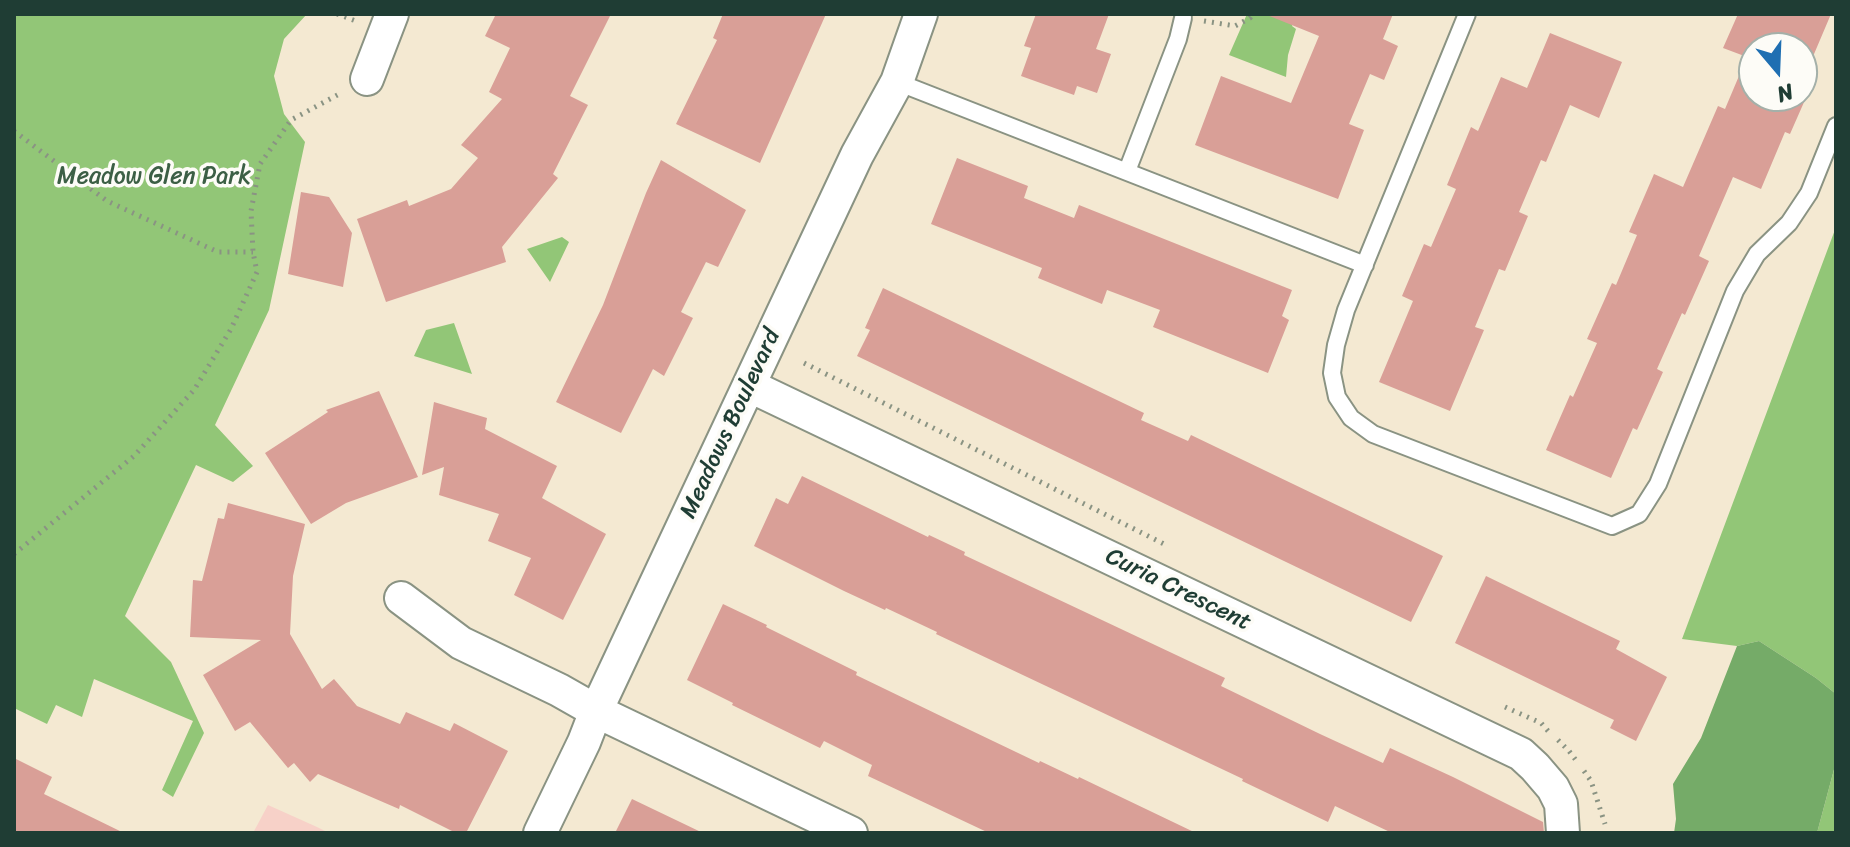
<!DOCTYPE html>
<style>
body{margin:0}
#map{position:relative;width:1850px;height:847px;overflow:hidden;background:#f4e9d2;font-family:Sriracha,sans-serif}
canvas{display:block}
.frame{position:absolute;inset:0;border:16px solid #1f3d34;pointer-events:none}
.north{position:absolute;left:1738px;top:32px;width:80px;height:80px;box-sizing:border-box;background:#fdfcf7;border:2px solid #a4b0a9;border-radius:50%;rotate:161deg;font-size:22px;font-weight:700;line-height:32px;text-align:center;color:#1f3d34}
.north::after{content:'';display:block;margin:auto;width:28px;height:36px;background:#1f6fb2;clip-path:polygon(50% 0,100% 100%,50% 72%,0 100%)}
</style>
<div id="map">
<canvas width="1850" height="847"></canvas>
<div class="frame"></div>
<div class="north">N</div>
</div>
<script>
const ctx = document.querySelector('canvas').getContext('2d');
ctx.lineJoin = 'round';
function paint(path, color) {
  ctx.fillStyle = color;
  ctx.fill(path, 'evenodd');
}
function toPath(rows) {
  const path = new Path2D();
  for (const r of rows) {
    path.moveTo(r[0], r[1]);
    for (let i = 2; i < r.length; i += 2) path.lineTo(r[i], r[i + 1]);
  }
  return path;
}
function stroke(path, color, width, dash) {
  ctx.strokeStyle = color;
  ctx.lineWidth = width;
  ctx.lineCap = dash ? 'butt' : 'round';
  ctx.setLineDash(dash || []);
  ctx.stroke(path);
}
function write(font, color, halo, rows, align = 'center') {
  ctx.font = font + ' Sriracha,sans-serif';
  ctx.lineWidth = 7;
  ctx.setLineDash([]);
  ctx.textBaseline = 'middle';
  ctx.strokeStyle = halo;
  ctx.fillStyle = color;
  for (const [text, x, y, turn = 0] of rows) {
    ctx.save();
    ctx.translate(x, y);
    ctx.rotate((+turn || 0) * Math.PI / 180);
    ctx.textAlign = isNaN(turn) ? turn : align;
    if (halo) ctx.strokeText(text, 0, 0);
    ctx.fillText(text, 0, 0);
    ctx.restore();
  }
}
paint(toPath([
 [268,805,317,827,329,833,253,833]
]), '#f7d1c8');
paint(toPath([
 [14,14,307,14,284,39,274,76,284,114,305,142,269,310,215,425,253,466,233,482,196,465,125,616,171,662,204,733,173,797,162,790,193,721,94,679,82,717,56,705,47,724,14,708],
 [1247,14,1296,14,1292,26,1296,29,1288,55,1286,77,1229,55],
 [1836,227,1836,694,1816,678,1759,641,1737,646,1682,639],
 [562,237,569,242,550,282,527,249],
 [454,323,472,374,414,356,426,330],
 [1836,762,1836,833,1817,833]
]), '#92c677');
paint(toPath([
 [1759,641,1816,678,1836,694,1836,762,1817,833,1674,833,1676,819,1673,784,1701,738,1737,646]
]), '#75ab68');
paint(toPath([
 [496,14,611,14,570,96,588,105,553,174,558,178,502,247,506,262,386,302,357,219,407,200,409,206,451,189,478,158,461,145,502,99,489,92,510,48,485,36],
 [723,14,826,14,760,163,676,124,717,40,713,38],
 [1036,14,1109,14,1096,49,1111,54,1097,93,1077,86,1074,95,1021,76,1031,48,1024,46],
 [1267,14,1393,14,1383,39,1398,46,1384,80,1370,74,1349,124,1364,130,1338,199,1195,145,1221,76,1291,103,1319,36,1267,15],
 [1738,14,1831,14,1803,80,1812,84,1790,134,1785,132,1761,189,1733,177,1699,256,1709,261,1685,315,1682,313,1657,369,1663,372,1637,430,1633,428,1611,478,1546,450,1570,395,1573,397,1597,343,1587,339,1612,283,1616,285,1637,235,1629,232,1654,174,1683,187,1718,106,1725,109,1747,57,1723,48],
 [1754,48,1802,48,1802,96,1754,96],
 [1550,33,1622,62,1599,118,1570,105,1546,162,1541,160,1519,212,1528,216,1505,271,1499,269,1475,327,1484,330,1450,411,1379,382,1413,301,1402,296,1424,244,1431,247,1456,189,1447,185,1471,127,1478,131,1501,77,1527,88],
 [957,158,1028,186,1024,198,1074,218,1079,205,1292,290,1282,316,1289,320,1268,373,1153,327,1160,310,1107,290,1102,304,1038,278,1042,268,931,224],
 [661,160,746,210,718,267,706,262,681,312,693,318,664,376,653,369,621,433,556,402,603,305,646,193],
 [301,192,329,197,352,233,343,287,288,274],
 [883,288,1144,413,1141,420,1188,441,1191,435,1443,556,1411,622,857,356,870,330,865,328],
 [379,391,418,477,346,503,311,524,265,453,328,412,326,410],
 [434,402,487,418,485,429,557,466,542,498,606,534,563,620,514,595,531,558,488,541,499,514,439,495,444,467,422,475],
 [802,476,928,537,929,535,965,552,964,555,1225,678,1221,686,1320,734,1383,763,1390,748,1453,777,1543,822,1544,833,1392,833,1335,806,1328,822,1242,781,1243,779,936,634,937,632,886,608,885,610,844,591,754,546,776,498,788,504],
 [228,503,305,524,293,576,290,634,322,689,334,679,357,706,400,724,406,712,450,731,454,723,508,751,466,833,456,833,400,805,399,809,318,774,310,782,294,763,288,768,250,722,235,731,203,675,261,640,190,637,193,580,202,581,218,518,224,519],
 [1486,576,1620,641,1616,649,1667,677,1636,741,1610,728,1614,720,1455,643],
 [723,604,767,625,766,627,857,672,856,675,947,719,1039,763,1040,761,1078,779,1079,777,1196,833,989,833,868,776,872,765,824,741,820,748,732,705,733,703,687,680],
 [14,758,52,777,44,794,124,833,14,833],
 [632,799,703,833,615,833]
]), '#d99f97');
const service = toPath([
 [1467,14,1346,310,1336,345,1332,373,1337,397,1351,418,1373,434,1612,526,1639,514,1658,484,1735,291,1757,254,1789,223,1809,193,1836,126],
 [897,82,1365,265],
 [1127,171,1178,39,1183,18]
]);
const minor = toPath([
 [367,79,392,14],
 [750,386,1521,754,1535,767,1553,788,1561,804,1563,833],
 [401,598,461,643,559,690,596,711,851,833],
 [540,833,584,742,596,711,857,155,897,82,921,14]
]);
stroke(service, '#8a9383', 20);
stroke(minor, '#8a9383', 36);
stroke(toPath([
 [337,14,356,21],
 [1204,21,1235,26,1250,18,1253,14],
 [14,131,107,201,218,252,253,252],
 [804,363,1164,544],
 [14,554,134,456,194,390,231,329,257,272,253,252,251,211,260,164,291,120,341,93],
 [1505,707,1541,723,1548,731],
 [1558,740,1569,751,1578,763],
 [1584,771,1591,781,1605,824]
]), '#8a9383', 5, [2, 6]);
stroke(service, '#fff', 16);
stroke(minor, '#fff', 32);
write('24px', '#3c5f45', '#fdfcf7', [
 ["Meadow Glen Park",154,177]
]);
write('24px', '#1f3d34', '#fdfcf7', [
 ["Meadows Boulevard",731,424,-65],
 ["Curia Crescent",1178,590,26]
]);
</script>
